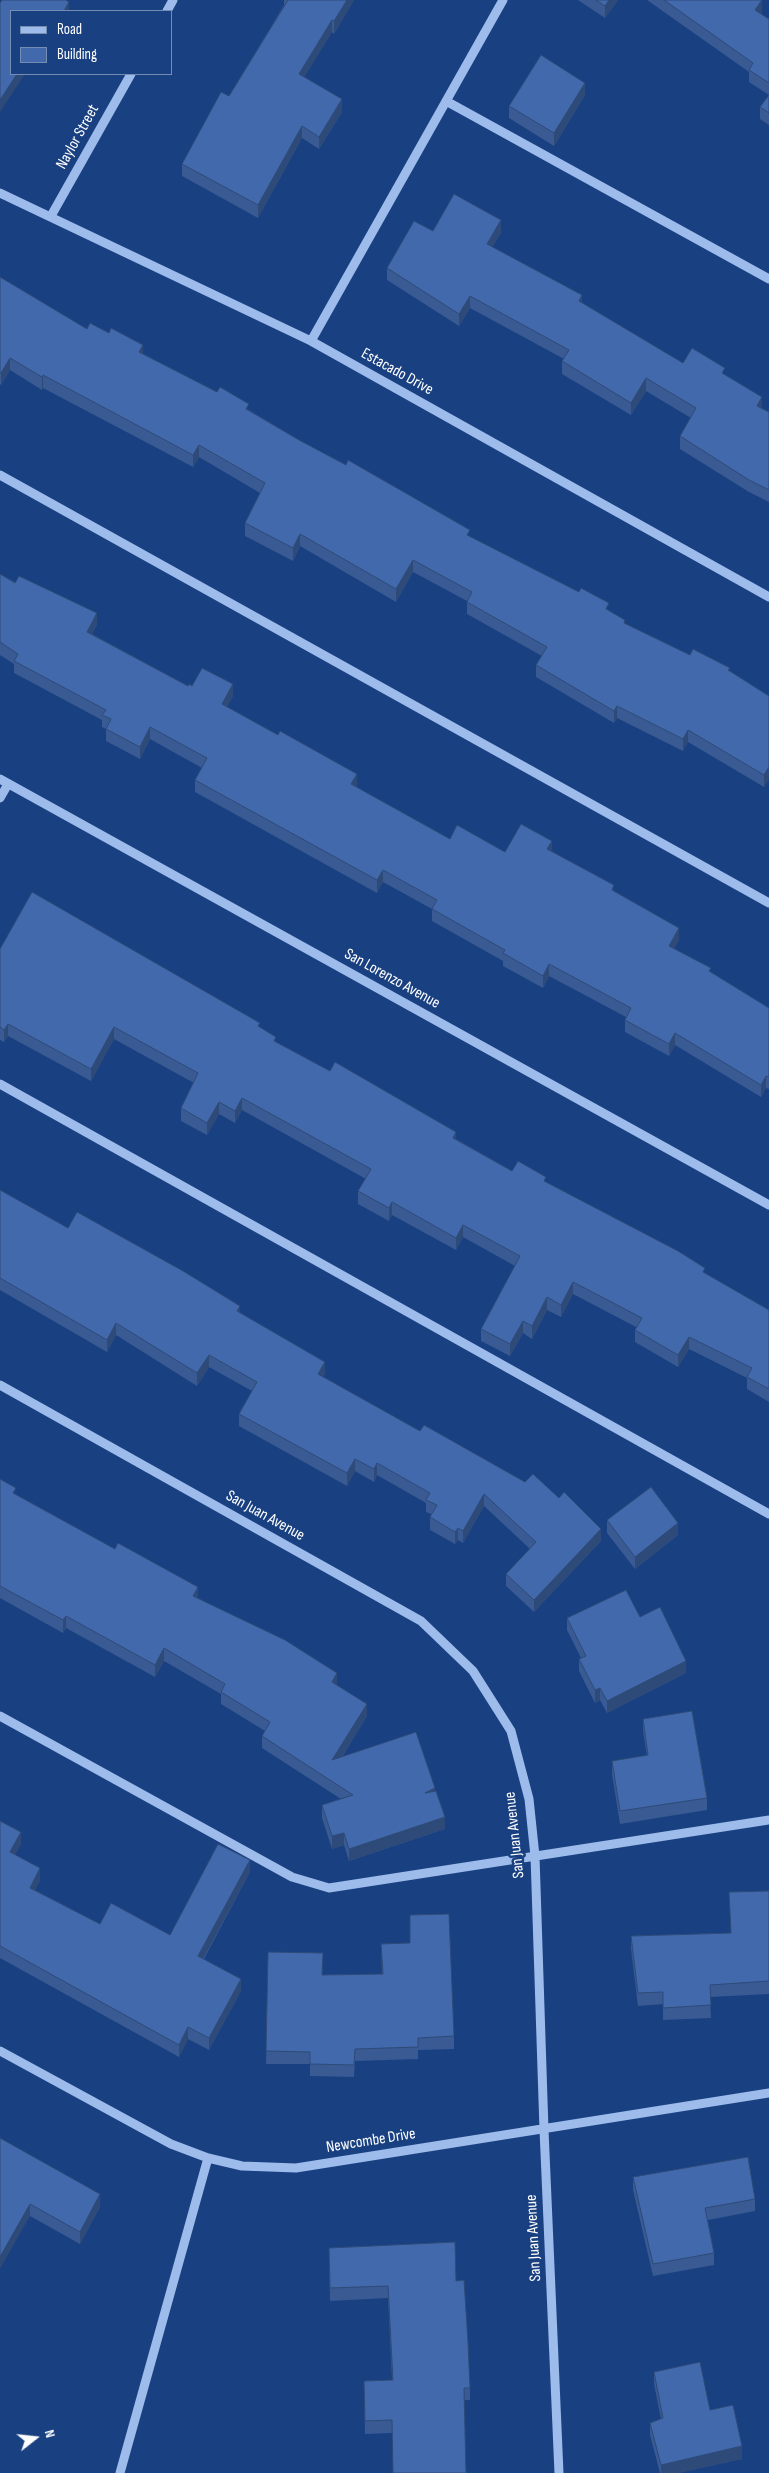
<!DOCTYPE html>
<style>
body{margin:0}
#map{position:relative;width:769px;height:2473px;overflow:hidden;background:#194081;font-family:"Sofia Sans Condensed",sans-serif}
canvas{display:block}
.legend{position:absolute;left:10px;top:10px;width:162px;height:65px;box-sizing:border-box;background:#194081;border:1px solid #758cb3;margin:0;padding:6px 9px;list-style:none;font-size:15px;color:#fff}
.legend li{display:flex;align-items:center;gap:10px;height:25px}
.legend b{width:25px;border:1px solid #758cb3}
.north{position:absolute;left:10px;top:2413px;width:50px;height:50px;-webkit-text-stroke:4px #194081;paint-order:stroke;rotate:74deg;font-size:14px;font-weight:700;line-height:20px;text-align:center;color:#fff}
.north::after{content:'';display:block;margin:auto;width:18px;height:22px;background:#fff;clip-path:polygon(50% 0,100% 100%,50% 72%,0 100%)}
</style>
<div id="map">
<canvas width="769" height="2473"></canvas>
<ul class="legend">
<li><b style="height:6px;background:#9dbbeb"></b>Road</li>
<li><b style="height:14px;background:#4269ab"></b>Building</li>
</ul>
<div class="north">N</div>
</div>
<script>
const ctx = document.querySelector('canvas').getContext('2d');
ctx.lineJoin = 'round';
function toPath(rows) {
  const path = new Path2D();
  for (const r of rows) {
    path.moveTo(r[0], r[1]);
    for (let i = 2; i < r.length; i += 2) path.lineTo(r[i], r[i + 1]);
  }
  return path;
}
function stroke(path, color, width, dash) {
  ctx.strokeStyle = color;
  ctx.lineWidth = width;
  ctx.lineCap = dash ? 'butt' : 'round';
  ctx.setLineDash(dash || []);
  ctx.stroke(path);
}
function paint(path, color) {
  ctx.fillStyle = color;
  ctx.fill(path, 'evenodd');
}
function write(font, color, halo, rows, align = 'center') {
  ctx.font = font + ' "Sofia Sans Condensed",sans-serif';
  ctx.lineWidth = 5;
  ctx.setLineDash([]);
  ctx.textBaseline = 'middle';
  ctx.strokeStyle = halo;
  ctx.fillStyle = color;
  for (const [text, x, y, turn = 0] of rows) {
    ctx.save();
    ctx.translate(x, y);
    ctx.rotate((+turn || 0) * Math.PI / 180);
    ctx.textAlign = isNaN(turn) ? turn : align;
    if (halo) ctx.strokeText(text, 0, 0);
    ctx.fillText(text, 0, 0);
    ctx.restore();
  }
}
stroke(toPath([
 [167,11,173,0],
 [446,101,769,279],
 [0,193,311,341,769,597],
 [51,216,131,74],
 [311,341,503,0],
 [0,475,769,903],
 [0,779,769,1205],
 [0,798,8,784],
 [0,1084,769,1514],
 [0,1385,421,1621,473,1671,511,1731,529,1799,535,1856,544,2130,559,2473],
 [0,1716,292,1877,329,1888,769,1820],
 [0,2051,171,2144,208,2158,242,2166,296,2168,769,2093],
 [120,2473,208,2158]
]), '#9dbbeb', 9);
paint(toPath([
 [284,0,354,0,334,34,332,32,304,77,342,112,319,149,302,138,258,218,182,176,182,164,229,96,284,5],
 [578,0,618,0,605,18],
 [647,0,762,0,762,12,761,14,769,19,769,125,760,119,760,107,769,95,749,82,749,72],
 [585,95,554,146,509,118,509,106],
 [433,231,501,233,492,247,582,303,683,363,725,375,762,408,769,412,769,502,749,492,680,449,680,436,691,418,646,391,631,415,562,374,562,361,564,359,470,308,459,326,387,280,387,268],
 [0,277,87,329,143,354,249,410,299,440,470,537,609,610,625,624,690,655,730,671,769,696,769,779,764,787,688,742,683,751,617,718,614,723,536,677,536,665,542,656,467,614,467,601,413,572,396,602,300,546,293,561,245,536,245,523,260,493,199,457,193,467,43,388,42,390,10,370,1,385,0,384],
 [0,574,97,625,92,634,188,686,192,686,233,696,227,707,357,786,356,787,450,839,505,852,552,851,614,891,679,940,674,948,711,972,769,1008,769,1089,766,1088,761,1097,675,1045,669,1056,625,1032,625,1020,626,1017,549,976,543,988,503,966,503,961,432,921,432,909,383,882,377,893,195,792,195,780,202,768,150,739,140,759,106,741,106,729,102,727,102,720,14,673,14,664,0,655],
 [0,949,260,1027,276,1042,456,1139,512,1171,546,1182,769,1310,769,1402,747,1389,747,1378,689,1349,678,1367,635,1342,635,1330,636,1327,573,1294,561,1317,547,1310,532,1339,523,1333,510,1356,481,1341,481,1329,515,1266,463,1237,456,1250,392,1215,389,1221,358,1204,358,1191,366,1179,242,1110,235,1123,219,1114,207,1135,181,1121,181,1108,194,1083,114,1039,91,1081,8,1036,4,1042,0,1040],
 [0,1190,68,1228,240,1313,325,1374,323,1377,601,1541,534,1612,506,1586,506,1574,530,1549,484,1506,463,1543,458,1540,455,1544,430,1530,430,1517,431,1514,426,1512,426,1503,377,1475,374,1482,355,1471,347,1486,239,1426,239,1414,252,1391,209,1367,197,1386,116,1335,107,1352,0,1290],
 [0,1479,16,1495,198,1598,337,1685,367,1716,342,1757,435,1791,445,1829,349,1861,344,1845,332,1849,322,1818,322,1805,341,1799,262,1748,262,1736,265,1731,221,1704,221,1694,164,1661,155,1677,66,1628,63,1633,0,1598],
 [607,1520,678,1535,635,1569,607,1533],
 [640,1617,686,1673,607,1713,600,1700,595,1703,579,1671,579,1659,581,1658,567,1630,567,1618],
 [643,1719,707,1798,707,1810,620,1824,612,1774,612,1761,647,1756,643,1731],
 [0,1821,21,1844,15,1854,40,1880,35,1890,100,1924,170,1935,250,1872,204,1959,241,1991,209,2050,188,2039,179,2057,0,1958],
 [769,1891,769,1994,710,1997,711,2018,663,2020,663,2004,638,2006,631,1949,631,1936,731,1933,729,1892],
 [410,1915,454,2036,454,2049,418,2050,418,2059,355,2061,354,2077,310,2076,310,2064,266,2064,268,1952,323,1975,382,1974,381,1944,410,1943],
 [0,2138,100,2207,80,2244,30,2216],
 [633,2177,755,2199,755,2211,708,2220,714,2253,714,2265,653,2276,633,2190],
 [329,2248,456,2281,470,2388,470,2400,465,2400,392,2433,365,2434,364,2381,392,2380,388,2298,330,2301],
 [654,2372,710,2410,742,2459,678,2473,660,2473,650,2435,650,2423,661,2419,654,2384]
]), '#395a93');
paint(toPath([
 [347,0,354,0,334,34,334,21],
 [609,0,618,0,605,18,605,6],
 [762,0,762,12,755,23,755,10],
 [69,2,69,11,64,11],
 [332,20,332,32,299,86,299,74],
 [17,74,25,74,0,112,0,100],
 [585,83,585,95,554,146,554,133],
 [342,99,342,112,319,149,319,137],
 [302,126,302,138,258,218,258,205],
 [501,220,501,233,487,256,487,244],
 [582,295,582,307,579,301],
 [470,296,470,308,459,326,459,314],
 [143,345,143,357,139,352],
 [10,358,10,370,1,385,1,373],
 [43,375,43,388,42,390,42,377],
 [646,378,646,391,631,415,631,403],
 [762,397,762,409,757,406],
 [199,445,199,457,193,467,193,455],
 [300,534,300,546,293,561,293,548],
 [413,560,413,572,396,602,396,589],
 [97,613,97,625,87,644,87,632],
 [233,684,233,696,222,716,222,704],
 [617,706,617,718,614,723,614,711],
 [150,727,150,739,140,759,140,747],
 [688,730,688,742,683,751,683,739],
 [769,766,769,779,764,787,764,775],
 [357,774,357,786,351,796,351,784],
 [552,841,552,853,547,849],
 [383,870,383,882,377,893,377,880],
 [679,928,679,940,669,958,669,946],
 [549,964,549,976,543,988,543,976],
 [8,1024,8,1036,4,1042,4,1030],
 [114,1027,114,1039,91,1081,91,1069],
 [675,1033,675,1045,669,1056,669,1044],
 [766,1076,766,1088,761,1097,761,1085],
 [242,1098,242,1110,235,1123,235,1111],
 [219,1102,219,1114,207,1135,207,1123],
 [456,1132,456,1144,453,1138],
 [392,1202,392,1215,389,1221,389,1208],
 [463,1225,463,1237,456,1250,456,1238],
 [573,1282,573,1294,561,1317,561,1305],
 [547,1297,547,1310,532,1339,532,1326],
 [240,1306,240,1318,237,1311],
 [523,1321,523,1333,510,1356,510,1344],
 [116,1323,116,1335,107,1352,107,1340],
 [689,1337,689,1349,678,1367,678,1355],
 [209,1355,209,1367,197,1386,197,1373],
 [325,1362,325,1374,318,1386,318,1374],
 [355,1459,355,1471,347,1486,347,1473],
 [377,1463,377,1475,374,1482,374,1469],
 [484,1494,484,1506,463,1543,463,1531],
 [678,1523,678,1535,635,1569,635,1557],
 [458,1528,458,1540,455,1544,455,1532],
 [601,1529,601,1541,534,1612,534,1600],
 [198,1587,198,1599,193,1596],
 [66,1616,66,1628,63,1633,63,1620],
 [164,1648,164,1661,155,1677,155,1665],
 [686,1661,686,1673,607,1713,607,1701],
 [337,1673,337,1686,332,1682],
 [600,1688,600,1700,595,1703,595,1690],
 [367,1704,367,1716,332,1772,332,1760],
 [435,1788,435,1800,425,1793],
 [445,1817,445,1829,349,1861,349,1849],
 [21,1832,21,1844,10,1864,10,1852],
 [344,1833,344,1845,332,1849,332,1836],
 [250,1860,250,1872,198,1968,198,1956],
 [40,1868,40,1880,30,1900,30,1888],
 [241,1979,241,1991,209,2050,209,2038],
 [188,2027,188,2039,179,2057,179,2045],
 [100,2194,100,2207,80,2244,80,2232],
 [30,2204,30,2216,0,2269,0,2257],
 [742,2446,742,2459,678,2473,661,2473,661,2465]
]), '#2e4a78');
const building = toPath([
 [2,0,66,0,69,2,64,11,11,11,11,74,17,74,0,100,0,3,2,0],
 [288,0,347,0,334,21,332,20,299,74,342,99,319,137,302,126,258,205,182,164,221,92,229,96,288,0],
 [596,0,609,0,605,6,596,0],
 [664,0,762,0,755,10,769,19,769,83,749,70,753,63,664,0],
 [541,55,585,83,554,133,509,106,541,55],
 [769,95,769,113,760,107,769,95],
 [454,194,501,220,487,244,582,295,579,301,683,363,692,348,725,368,722,373,762,397,757,406,769,412,769,490,749,480,680,436,696,408,646,378,631,403,562,361,569,350,470,296,459,314,387,268,414,221,433,231,454,194],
 [0,277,87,329,90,323,109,333,111,328,143,345,139,352,217,392,220,387,249,404,246,409,299,440,346,465,348,460,470,530,467,535,579,592,581,588,609,603,606,609,625,620,624,623,690,655,693,649,730,668,728,670,769,696,769,767,764,775,688,730,683,739,617,706,614,711,536,665,547,647,467,602,472,592,413,560,396,589,300,534,293,548,245,523,265,483,199,445,193,455,43,375,42,377,10,358,1,373,0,372,0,277],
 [0,574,15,583,19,576,97,613,87,632,188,686,189,684,192,686,202,668,233,684,222,704,278,735,280,731,357,774,351,784,450,839,457,825,505,852,521,824,552,841,547,849,614,885,612,890,679,928,669,946,711,968,709,971,769,1008,769,1077,766,1076,761,1085,675,1033,669,1044,625,1020,631,1008,549,964,543,976,503,953,505,950,432,909,437,900,383,870,377,880,195,780,207,758,150,727,140,747,106,729,111,719,102,715,106,710,14,661,18,654,0,642,0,574],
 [32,892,260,1023,258,1026,276,1037,274,1041,330,1071,335,1062,456,1132,453,1138,512,1171,518,1161,546,1177,544,1181,678,1251,705,1268,703,1272,769,1310,769,1389,747,1377,752,1368,689,1337,678,1355,635,1330,642,1318,573,1282,561,1305,547,1297,532,1326,523,1321,510,1344,481,1329,520,1256,463,1225,456,1238,392,1202,389,1208,358,1191,371,1169,242,1098,235,1111,219,1102,207,1123,181,1108,198,1073,114,1027,91,1069,8,1024,4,1030,0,1027,0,949,32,892],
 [0,1190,68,1228,77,1212,183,1271,240,1306,237,1311,325,1362,318,1374,420,1431,424,1425,525,1482,533,1474,559,1498,564,1492,601,1529,534,1600,506,1574,536,1542,484,1494,463,1531,458,1528,455,1532,430,1517,437,1505,426,1500,430,1493,377,1463,374,1469,355,1459,347,1473,239,1414,257,1382,209,1355,197,1373,116,1323,107,1340,0,1278,0,1190],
 [0,1479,16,1488,13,1493,115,1549,118,1543,198,1587,193,1596,285,1640,337,1673,332,1682,367,1704,332,1760,416,1732,435,1788,425,1793,436,1791,445,1817,349,1849,344,1833,332,1836,322,1805,353,1795,262,1736,270,1722,221,1692,225,1684,164,1648,155,1665,66,1616,63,1620,0,1586,0,1479],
 [651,1487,678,1523,635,1557,607,1520,651,1487],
 [626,1590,640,1617,660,1607,686,1661,607,1701,600,1688,595,1690,579,1659,586,1656,567,1618,626,1590],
 [692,1711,707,1798,620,1811,612,1761,648,1755,643,1719,692,1711],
 [0,1821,21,1832,10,1852,40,1868,30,1888,100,1924,111,1903,170,1935,218,1844,250,1860,198,1956,241,1979,209,2038,188,2027,179,2045,0,1946,0,1821],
 [769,1891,769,1981,710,1985,711,2005,663,2008,663,1992,638,1993,631,1936,731,1933,729,1892,769,1891],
 [449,1914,454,2036,418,2038,418,2047,355,2049,354,2065,310,2064,310,2052,266,2051,268,1952,323,1953,322,1975,383,1974,381,1944,410,1943,410,1915,449,1914],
 [0,2138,100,2194,80,2232,30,2204,0,2257,0,2138],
 [748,2157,755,2199,705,2208,714,2253,653,2264,633,2177,748,2157],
 [455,2242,456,2281,464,2280,468,2342,470,2388,464,2388,466,2473,393,2473,392,2420,365,2421,364,2381,393,2380,388,2286,330,2288,329,2248,455,2242],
 [700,2362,710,2410,733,2405,742,2446,661,2465,650,2423,663,2418,654,2372,700,2362]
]);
paint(building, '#4269ab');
stroke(building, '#2e4a78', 1);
write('16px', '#fff', '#194081', [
 ["Naylor Street",78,137,-61],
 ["Estacado Drive",397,372,29],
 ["San Lorenzo Avenue",392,979,29],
 ["San Juan Avenue",265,1516,29],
 ["San Juan Avenue",515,1835,-96],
 ["Newcombe Drive",371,2141,-9],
 ["San Juan Avenue",534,2238,-93]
]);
</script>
